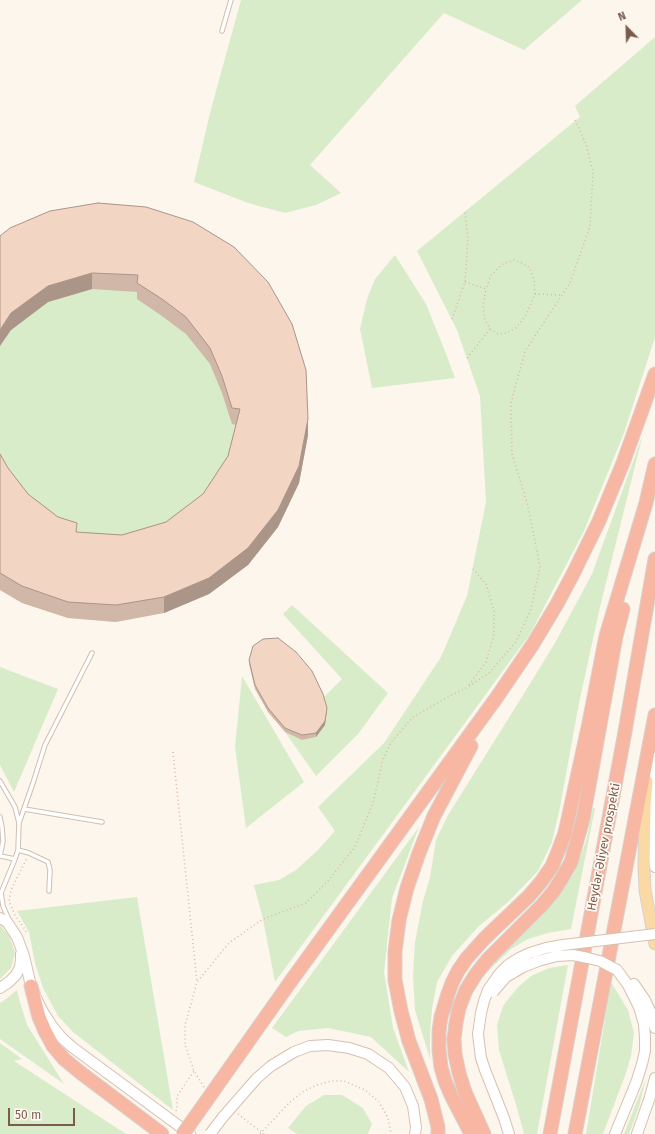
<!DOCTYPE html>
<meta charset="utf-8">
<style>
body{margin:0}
#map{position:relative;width:655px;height:1134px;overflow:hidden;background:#fdf6ec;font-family:"Fira Sans",sans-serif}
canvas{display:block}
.north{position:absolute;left:607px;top:8px;width:40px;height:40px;-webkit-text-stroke:3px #fffaf3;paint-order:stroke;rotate:337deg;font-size:11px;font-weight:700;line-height:16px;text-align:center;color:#7a5c4d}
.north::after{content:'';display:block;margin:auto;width:14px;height:18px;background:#7a5c4d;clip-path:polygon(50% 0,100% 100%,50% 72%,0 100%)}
.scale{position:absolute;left:8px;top:1108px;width:67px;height:18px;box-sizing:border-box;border:2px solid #7a5c4d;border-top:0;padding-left:5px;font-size:12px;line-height:14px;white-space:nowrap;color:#7a5c4d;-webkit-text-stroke:3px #fffaf3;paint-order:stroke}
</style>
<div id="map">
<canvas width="655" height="1134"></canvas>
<div class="north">N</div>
<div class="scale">50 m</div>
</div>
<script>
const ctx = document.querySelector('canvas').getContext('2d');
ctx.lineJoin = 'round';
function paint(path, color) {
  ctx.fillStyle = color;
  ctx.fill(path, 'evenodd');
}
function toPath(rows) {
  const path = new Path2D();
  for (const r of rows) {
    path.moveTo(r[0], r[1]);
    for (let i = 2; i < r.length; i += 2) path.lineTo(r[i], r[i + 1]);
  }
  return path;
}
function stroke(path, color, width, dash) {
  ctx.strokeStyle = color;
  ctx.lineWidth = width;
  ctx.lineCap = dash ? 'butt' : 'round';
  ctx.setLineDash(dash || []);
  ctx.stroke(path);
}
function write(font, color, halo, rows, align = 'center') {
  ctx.font = font + ' "Fira Sans",sans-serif';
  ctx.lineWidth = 3.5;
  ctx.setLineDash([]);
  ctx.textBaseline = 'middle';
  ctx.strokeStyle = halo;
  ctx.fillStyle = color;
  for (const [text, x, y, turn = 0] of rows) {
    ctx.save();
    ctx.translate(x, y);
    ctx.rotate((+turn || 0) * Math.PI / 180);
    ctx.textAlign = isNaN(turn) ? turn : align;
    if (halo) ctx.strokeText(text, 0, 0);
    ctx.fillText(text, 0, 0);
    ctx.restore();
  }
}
paint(toPath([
 [241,0,582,0,524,50,444,13,310,165,341,193,316,205,285,213,248,203,194,182,210,113],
 [655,37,655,337,624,433,584,531,530,634,275,982,263,919,254,885,279,880,296,870,317,851,335,831,318,807,384,743,441,657,467,596,486,502,480,396,457,330,417,251,580,117,575,106],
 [50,228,306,387,308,435,299,483,278,527,248,565,116,622,68,618,22,603,0,590,0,252],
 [395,255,426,304,448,359,455,378,372,388,360,329,367,299,375,279],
 [643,434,600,607,579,703,560,807,552,842,538,871,508,902,478,927,452,956,437,982,432,1009,430,1033,430,1059,415,1010,413,976,415,942,423,901,430,877,436,840,448,815,515,708,555,643,592,574],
 [292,605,388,693,358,734,316,776,285,732,302,740,316,737,325,725,327,712,323,698,342,679,283,614],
 [0,667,58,689,14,792,0,765],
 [242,676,304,782,246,828,235,747],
 [593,808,595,808,571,929,548,933,528,939,511,949,486,973,512,941,535,921,560,894,574,873,586,841],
 [419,827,392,898,384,972,393,1028,409,1072,371,1037,328,1028,298,1031,286,1037,272,1028],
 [137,897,173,1110,73,1032,58,1016,43,988,35,963,29,932,17,911],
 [0,925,10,937,15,953,11,968,0,979],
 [568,965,537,1134,524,1134,517,1108,499,1050,497,1025,503,1006,517,988,531,976,549,968],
 [611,982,628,1010,634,1033,631,1056,626,1073,603,1134,586,1134],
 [17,990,20,1002,27,1025,64,1084,0,1039,0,1003,2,1002],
 [0,1043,22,1059,14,1061,126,1134,0,1134],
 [646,1078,639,1107,629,1134,624,1134],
 [324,1095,342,1095,363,1108,372,1124,368,1134,297,1134,288,1128,306,1106]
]), '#d8ecc9');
const service = toPath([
 [222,31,231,0],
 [0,781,15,807,19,823,18,850,15,859,1,893,3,906,9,920],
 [24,809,102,822],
 [0,817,2,827,3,841,0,856],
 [19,823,33,783,45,745,92,653],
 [18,850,29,853,48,862,50,870,49,891],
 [0,856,15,859]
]);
const secondary = toPath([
 [651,756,651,831,655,867],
 [0,918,7,922,17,937,24,956,31,986,36,998,43,1012,52,1026,62,1038,72,1047,190,1134],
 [634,984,645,1000,651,1013,655,1028],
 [0,988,9,982,16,975,20,967,21,959,21,954],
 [481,1013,478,1034,481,1058,485,1070,504,1118,509,1134],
 [294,1052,310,1046,328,1045,349,1048,368,1054,389,1068,405,1087,413,1106,416,1127,415,1134],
 [615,1134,636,1083,642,1064,645,1051,645,1037,644,1024,639,1007,628,985,617,970],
 [637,1134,650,1097,655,1078]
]);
const primary = toPath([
 [647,781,645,806,644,868,645,890,655,944]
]);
const motorway = toPath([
 [291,981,497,697,533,644,557,604,573,574,599,521,623,463,655,374],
 [31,986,39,1017,45,1031,53,1046,64,1059,81,1073,162,1134],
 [438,1134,438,1127,431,1099,409,1041,401,1011,395,980,395,952,399,920,407,888,419,853,434,816,471,746],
 [471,1134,451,1095,445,1081,441,1067,439,1050,439,1031,441,1017,448,994,452,983,458,971,467,958,485,938,529,896,541,882,552,866,559,849,565,833,589,723,606,636,646,503,655,464],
 [484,1134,465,1092,459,1073,455,1054,454,1039,456,1023,459,1008,466,990,476,974,488,959,542,905,553,892,562,878,571,862,583,819,616,636,623,609],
 [550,1134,624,737,655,559],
 [575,1134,655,715]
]);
stroke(service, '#d1beb0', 5.5);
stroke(secondary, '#d6c0b0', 12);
stroke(primary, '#dad1cd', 13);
stroke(motorway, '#dad1cd', 15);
stroke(toPath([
 [465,282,486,289,483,306,485,320,490,329,498,334,507,333,517,327,526,315,535,294,534,280,530,268,522,263,514,260,503,264,491,275,486,289],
 [535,294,562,295],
 [452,319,465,282,468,239,465,211],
 [467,358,490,329],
 [469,685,486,662,494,635,494,611,486,584,473,569],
 [173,752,197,982],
 [26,932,24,928,15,915,9,901,11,890,27,858],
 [317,1085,331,1081,344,1081,365,1090,379,1102,388,1118,391,1134],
 [204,1087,194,1071,185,1045,185,1025,197,982,229,943,263,919,306,903,327,882,355,847,373,803,383,759,392,741,413,717,450,696,468,687,489,673,516,642,531,609,540,567,528,506,512,454,511,403,525,351,570,283,590,226,593,172,586,144,575,120],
 [176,1111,177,1109,177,1096,194,1071],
 [238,1114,264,1134]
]), '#d9b8a5', 1.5, [1, 3]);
stroke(service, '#fff', 3.5);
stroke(secondary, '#fff', 10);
stroke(primary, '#fbd9a5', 11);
stroke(motorway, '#f7b7a3', 13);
const secondaryBridge = toPath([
 [493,992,506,977,523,967,538,961,557,956,573,955,588,958,600,961,617,970],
 [481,1013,484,1001,488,990,500,973,508,965,519,958,530,953,546,948,563,945,655,934],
 [210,1134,223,1117,257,1078,271,1066,294,1052]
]);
const motorwayBridge = toPath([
 [183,1134,291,981]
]);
stroke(secondaryBridge, '#d6c0b0', 12, []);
stroke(motorwayBridge, '#dad1cd', 15, []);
stroke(toPath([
 [260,1134,290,1102,304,1091,317,1085]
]), '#d9b8a5', 1.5, [1, 3]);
stroke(secondaryBridge, '#fff', 10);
stroke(motorwayBridge, '#f7b7a3', 13);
paint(toPath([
 [193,222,308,435,299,483,278,527,248,565,209,594,164,613,116,622,68,618,22,603,0,590,0,454,8,468,28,494,77,532,122,535,166,522,203,494,228,456,236,425,232,424,222,393,210,364,186,334,162,316,137,299,137,292,92,289,48,302,11,330,0,236],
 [249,660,327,712,325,725,316,737,302,740,285,732,268,712,255,689,249,664]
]), '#d1b7a8');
paint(toPath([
 [92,273,92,289,48,302,11,330,0,346,0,330,11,313,48,286],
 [308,419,308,435,299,483,278,527,248,565,209,594,164,613,164,597],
 [327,708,325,725,316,737,316,733]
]), '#aa9588');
const building = toPath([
 [98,203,146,207,193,222,234,247,268,282,292,324,306,370,308,419,299,466,278,510,248,548,209,578,164,597,116,605,68,602,22,586,0,573,0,454,8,468,28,494,58,517,77,523,76,532,122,535,166,522,203,494,228,456,240,409,232,408,222,376,210,348,186,317,162,299,137,283,138,275,92,273,48,286,11,313,0,330,0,236,10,228,50,211,98,203],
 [278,638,296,652,312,671,323,694,327,708,325,721,316,733,302,735,285,728,268,708,255,685,249,660,253,646,263,639,278,638]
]);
paint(building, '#f3d5c3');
stroke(building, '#aa9588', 1);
write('12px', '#7a5c4d', '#fffaf3', [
 ["Heydər Əliyev prospekti",604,847,-79]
]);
</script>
